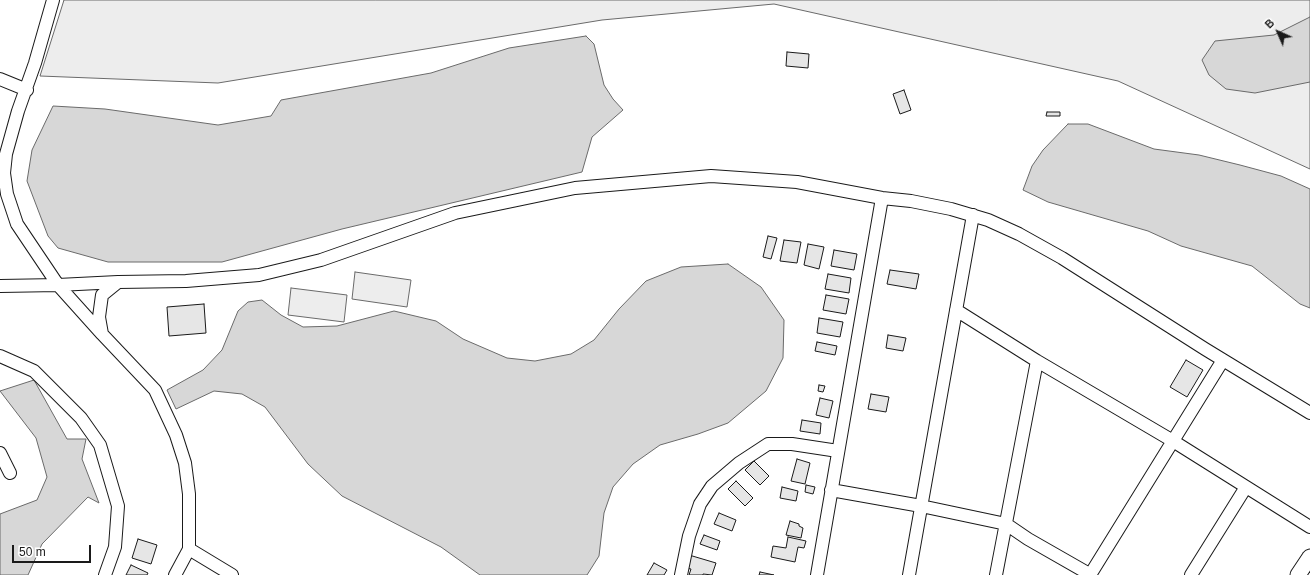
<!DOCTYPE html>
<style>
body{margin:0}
#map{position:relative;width:1310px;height:575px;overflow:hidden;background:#fff;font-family:Helvetica,sans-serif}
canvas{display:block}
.north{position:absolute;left:1258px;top:12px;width:40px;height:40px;-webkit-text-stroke:3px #fff;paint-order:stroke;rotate:315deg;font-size:11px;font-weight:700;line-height:16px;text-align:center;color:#1a1a1a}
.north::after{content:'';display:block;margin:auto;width:14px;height:18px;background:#1a1a1a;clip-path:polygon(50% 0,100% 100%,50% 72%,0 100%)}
.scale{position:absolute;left:12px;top:545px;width:79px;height:18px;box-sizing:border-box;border:2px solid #1a1a1a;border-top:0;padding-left:5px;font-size:12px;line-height:14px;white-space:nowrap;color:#1a1a1a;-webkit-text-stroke:3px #fff;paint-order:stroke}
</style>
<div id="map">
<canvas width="1310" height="575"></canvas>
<div class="north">B</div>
<div class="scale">50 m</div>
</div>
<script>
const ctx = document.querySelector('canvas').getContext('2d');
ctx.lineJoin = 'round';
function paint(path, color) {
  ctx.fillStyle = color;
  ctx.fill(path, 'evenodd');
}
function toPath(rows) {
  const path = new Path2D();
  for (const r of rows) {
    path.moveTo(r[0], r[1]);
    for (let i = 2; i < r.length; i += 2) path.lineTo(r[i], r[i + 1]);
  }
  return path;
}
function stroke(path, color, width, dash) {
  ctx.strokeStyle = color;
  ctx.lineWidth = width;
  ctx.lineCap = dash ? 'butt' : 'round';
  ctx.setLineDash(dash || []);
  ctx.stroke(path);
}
const built = toPath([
 [64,0,1310,0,1310,169,1118,81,774,4,602,20,218,83,40,76,64,0],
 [355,272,411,280,407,307,352,299,355,272],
 [291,288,347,295,344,322,288,315,291,288]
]);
paint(built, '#ededed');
stroke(built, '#6a6a6a', 1);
const water = toPath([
 [1310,17,1310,82,1255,93,1226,89,1209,75,1202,60,1215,41,1274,35,1310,17],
 [586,36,594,44,604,85,613,99,623,110,592,137,582,172,342,229,222,262,108,262,58,248,48,236,27,181,32,150,53,106,105,109,218,125,271,116,281,100,431,73,509,48,586,36],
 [1068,124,1088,124,1154,149,1199,155,1240,165,1281,176,1310,189,1310,308,1300,304,1252,266,1181,246,1148,231,1048,202,1023,190,1032,166,1043,150,1068,124],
 [728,264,761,287,784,320,783,358,766,391,728,423,698,434,660,445,633,464,613,487,604,513,599,556,587,575,480,575,441,547,342,496,308,464,265,407,242,394,214,391,176,409,167,390,203,370,222,350,238,311,248,302,262,300,281,315,303,327,337,326,394,311,436,321,463,339,507,358,535,361,571,354,594,340,619,309,646,281,681,267,728,264],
 [34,380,67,439,86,439,82,459,99,503,88,497,42,544,28,575,0,575,0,514,37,500,47,477,36,438,0,391,34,380]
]);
paint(water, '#d7d7d7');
stroke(water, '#6a6a6a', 1);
const building = toPath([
 [787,52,809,54,808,68,786,66,787,52],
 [904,90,911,110,900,114,893,94,904,90],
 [1047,112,1060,112,1060,116,1046,116,1047,112],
 [768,236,777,238,771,259,763,257,768,236],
 [784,240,801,242,797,263,780,261,784,240],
 [808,244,824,247,819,269,804,265,808,244],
 [834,250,857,254,854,270,831,266,834,250],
 [890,270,919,274,916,289,887,284,890,270],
 [828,274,851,278,849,293,825,289,828,274],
 [826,295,849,299,846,314,823,310,826,295],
 [204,304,206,333,169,336,167,307,204,304],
 [819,318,843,322,840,337,817,333,819,318],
 [888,335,906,338,903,351,886,348,888,335],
 [817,342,837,346,835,355,815,351,817,342],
 [1186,360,1203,370,1187,397,1170,387,1186,360],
 [819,385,825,386,823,392,818,391,819,385],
 [871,394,889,397,886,412,868,409,871,394],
 [820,398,833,401,829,418,816,415,820,398],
 [802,420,821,423,820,434,800,431,802,420],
 [797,459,810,463,805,484,791,481,797,459],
 [754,461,769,476,760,485,745,470,754,461],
 [736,481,753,498,745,506,728,489,736,481],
 [806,485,815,487,813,494,805,492,806,485],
 [782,487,798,491,796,501,780,498,782,487],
 [719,513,736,520,732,531,714,524,719,513],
 [790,521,799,524,799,526,803,528,801,538,786,535,790,521],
 [704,535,720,541,717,550,700,544,704,535],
 [788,537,806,541,804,548,798,547,795,562,771,557,773,546,786,548,788,537],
 [138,539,157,545,151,564,132,558,138,539],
 [689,555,716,563,712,575,703,574,703,575,689,575,691,569,686,568,689,555],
 [654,563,667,570,664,575,647,575,654,563],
 [131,565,148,573,147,575,126,575,131,565],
 [760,572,774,575,759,575,760,572]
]);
paint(building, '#e6e6e6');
stroke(building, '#1a1a1a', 1);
const minor = toPath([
 [53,0,35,63,18,111,6,154,4,173,7,194,17,224,58,285,102,334,155,390,176,435,185,463,189,494,189,549,175,575],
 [0,79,27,90],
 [0,286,58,285,118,282,186,281,259,275,321,260,455,213,575,188,711,176,797,182,882,198,911,201,951,209,988,220,1019,234,1062,258,1205,349,1310,413],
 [956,310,1037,361,1173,441,1310,527],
 [102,334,99,317,102,295,118,282],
 [0,356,34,371,81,418,100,445,118,506,115,547,105,575],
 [0,453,10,473],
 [831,490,921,506,1006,524,1028,539,1091,575],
 [189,549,232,575],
 [681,575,689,536,700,504,712,486,739,463,768,444,792,444,838,451],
 [817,575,882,198],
 [909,575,973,215],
 [996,575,1037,361],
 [1090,575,1223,360],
 [1191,575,1246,487]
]);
const major = toPath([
 [1298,575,1310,557]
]);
stroke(minor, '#1a1a1a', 14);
stroke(major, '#1a1a1a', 17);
stroke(minor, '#fff', 12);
stroke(major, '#fff', 15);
</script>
